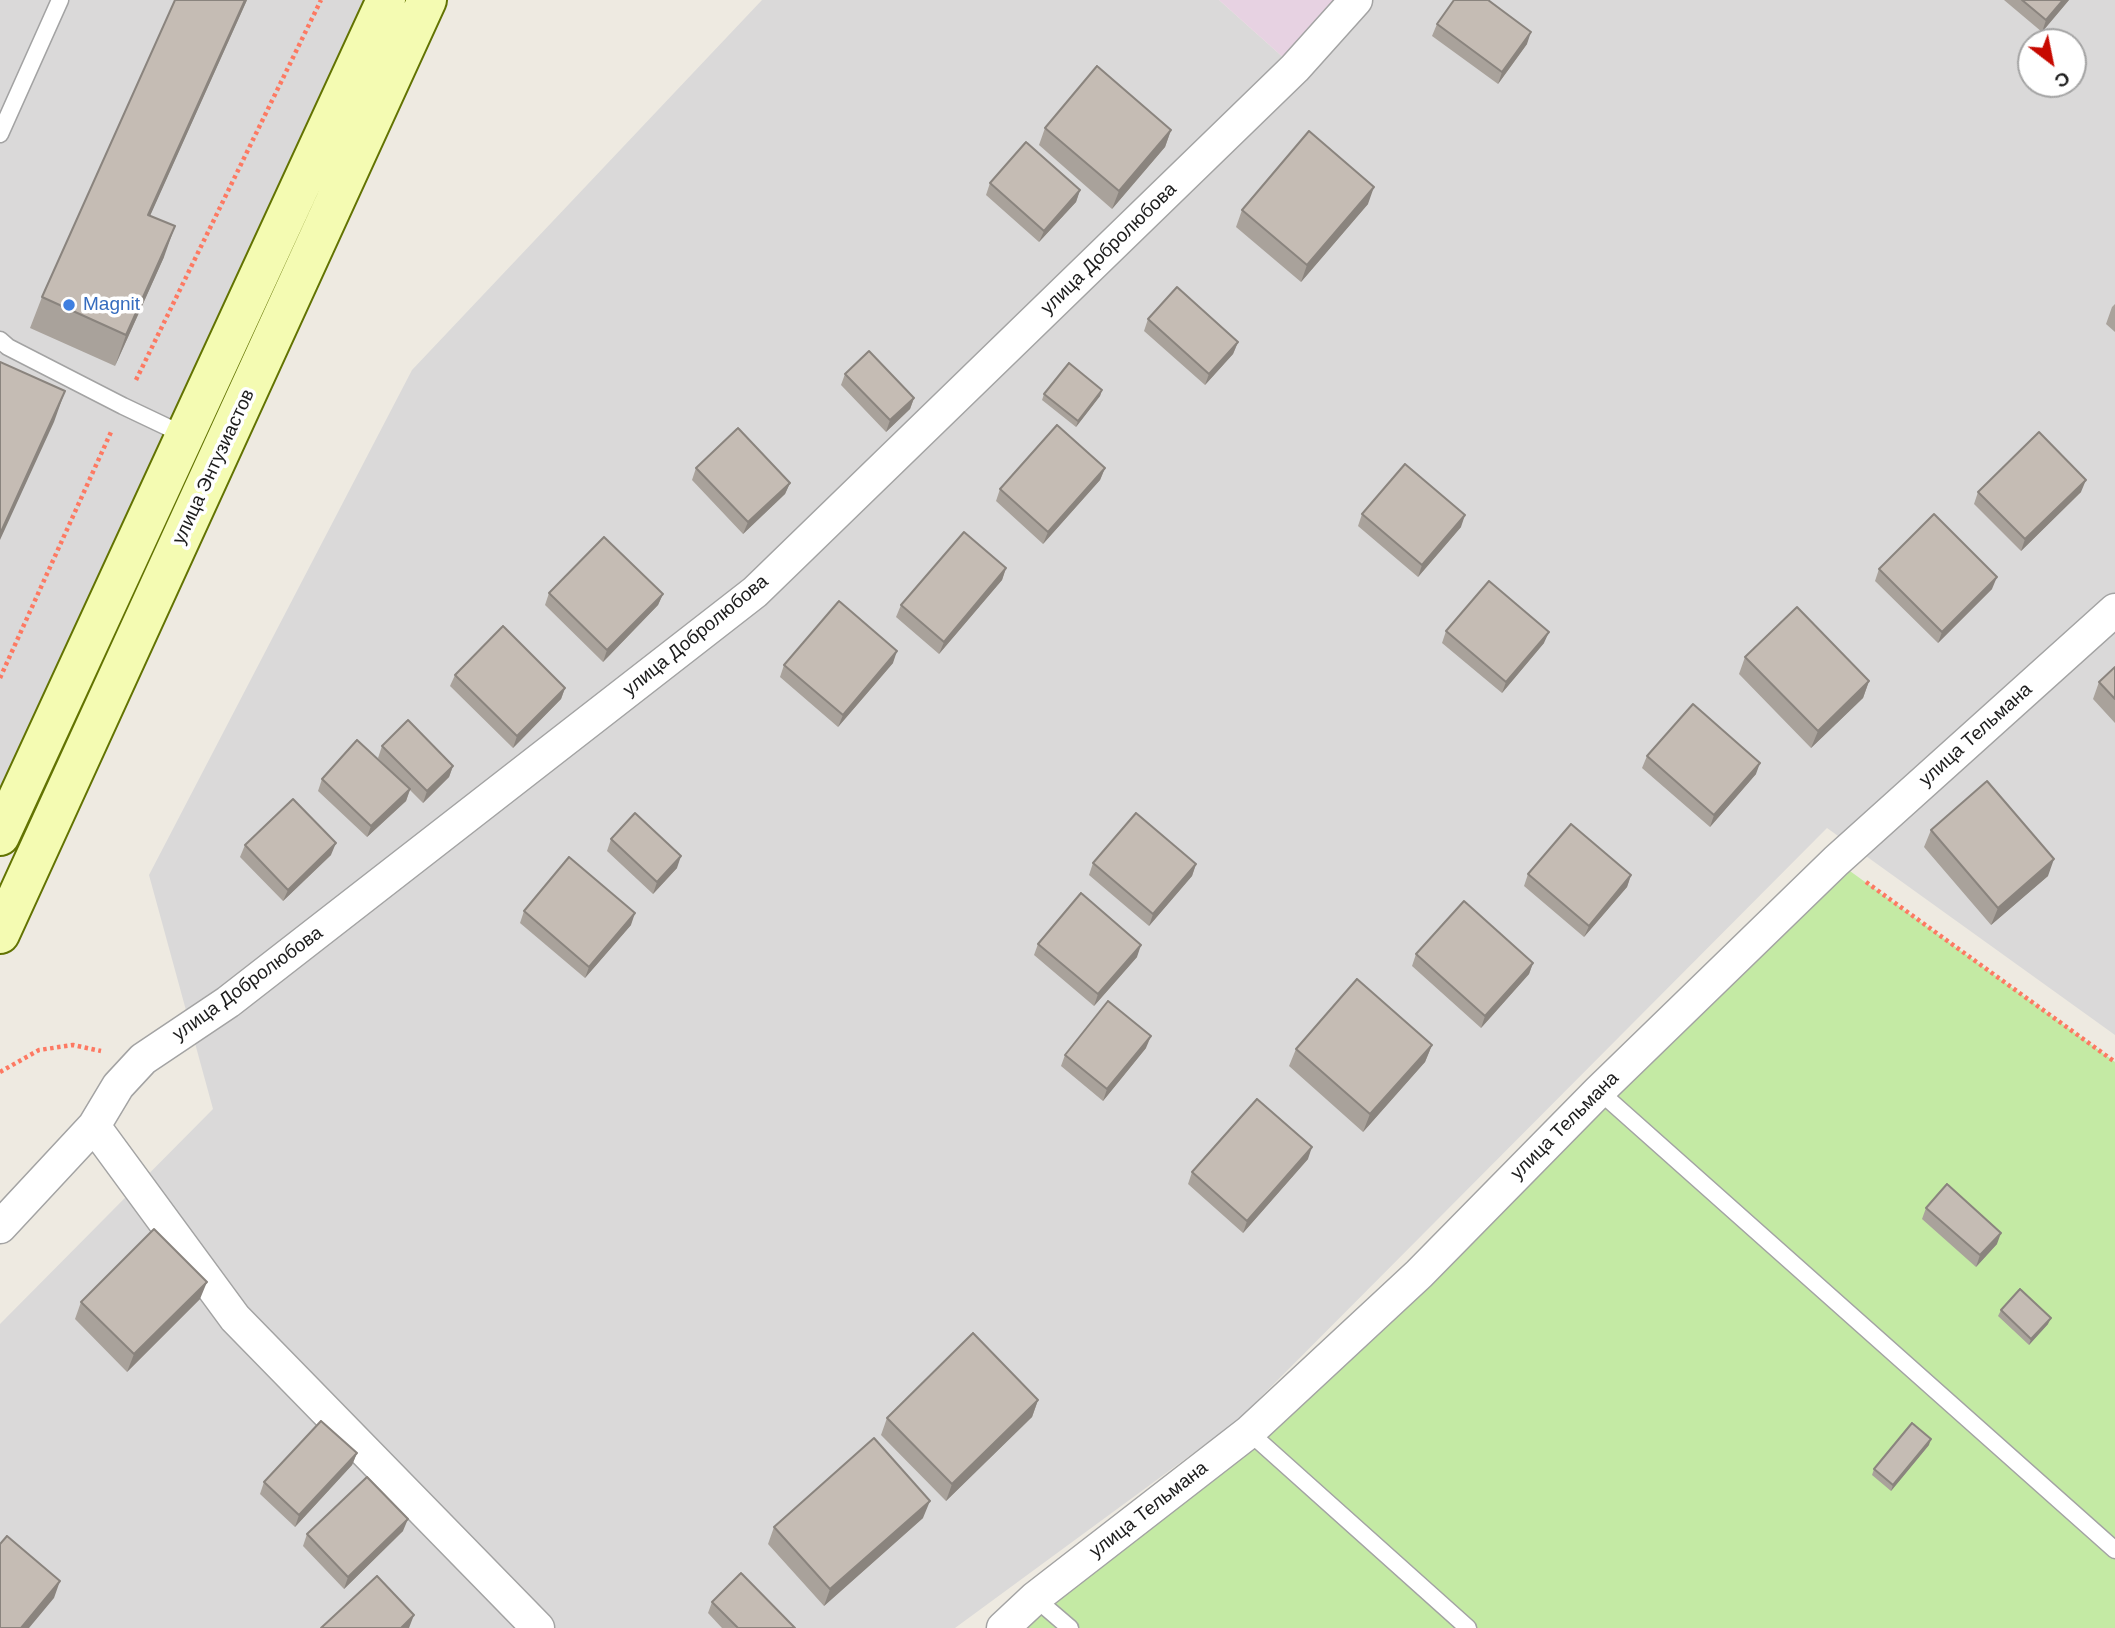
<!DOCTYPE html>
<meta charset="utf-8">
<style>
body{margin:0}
#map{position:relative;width:2115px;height:1628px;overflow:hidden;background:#eeeae1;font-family:Helvetica,sans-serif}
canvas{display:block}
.north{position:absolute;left:2017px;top:28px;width:70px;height:70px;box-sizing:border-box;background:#fff;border:2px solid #a4a4a4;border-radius:50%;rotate:148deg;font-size:19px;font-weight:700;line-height:28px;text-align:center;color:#1c1c1c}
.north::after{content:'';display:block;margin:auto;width:24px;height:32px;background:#c70900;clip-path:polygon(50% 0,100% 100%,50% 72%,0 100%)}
</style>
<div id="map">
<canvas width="2115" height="1628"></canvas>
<div class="north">С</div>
</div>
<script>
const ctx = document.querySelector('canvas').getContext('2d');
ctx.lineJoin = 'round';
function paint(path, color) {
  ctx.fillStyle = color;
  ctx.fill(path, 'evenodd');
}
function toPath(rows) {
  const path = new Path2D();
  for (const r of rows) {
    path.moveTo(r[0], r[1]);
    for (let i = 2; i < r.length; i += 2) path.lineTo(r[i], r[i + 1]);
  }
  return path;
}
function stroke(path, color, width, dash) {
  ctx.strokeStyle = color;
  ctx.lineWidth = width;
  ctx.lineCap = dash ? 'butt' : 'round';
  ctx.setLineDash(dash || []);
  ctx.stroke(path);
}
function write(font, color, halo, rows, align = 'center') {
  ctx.font = font + ' Helvetica,sans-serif';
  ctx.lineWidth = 7;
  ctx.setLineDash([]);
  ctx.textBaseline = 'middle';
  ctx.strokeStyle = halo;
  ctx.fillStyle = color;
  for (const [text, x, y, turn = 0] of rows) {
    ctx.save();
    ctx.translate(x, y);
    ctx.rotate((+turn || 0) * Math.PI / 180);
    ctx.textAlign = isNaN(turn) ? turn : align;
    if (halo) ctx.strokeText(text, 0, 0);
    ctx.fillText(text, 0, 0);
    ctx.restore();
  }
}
paint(toPath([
 [0,0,374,0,0,808],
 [762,0,1219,0,1295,68,1356,0,2115,0,2115,1035,1827,828,1237,1421,955,1628,0,1628,0,1324,213,1109,149,875,412,370],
 [2031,42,2073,42,2073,84,2031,84]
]), '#dad9d9');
paint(toPath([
 [1219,0,1356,0,1295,68]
]), '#e7d2e2');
paint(toPath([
 [1836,861,2115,1062,2115,1628,1003,1628,1249,1432]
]), '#c4eaa4');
const lane = toPath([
 [0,134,60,0],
 [0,340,8,347,123,406,184,435],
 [1599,1091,2115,1550],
 [1249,1432,1468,1628],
 [1035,1598,1070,1628]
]);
const street = toPath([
 [94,1126,235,1318,538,1628],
 [0,1227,94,1126,118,1086,143,1059,228,1002,755,592,1295,68,1356,0],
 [1003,1628,1035,1598,1249,1432,1419,1274,1599,1091,1836,861,2115,610]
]);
const secondary = toPath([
 [0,836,386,0],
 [0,934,427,0]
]);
stroke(lane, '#a3a3a3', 19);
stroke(street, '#a3a3a3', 35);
stroke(secondary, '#627302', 42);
stroke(toPath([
 [136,380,321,0],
 [0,678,111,432],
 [1866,882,2115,1062],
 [0,1072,39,1050,73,1045,101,1051]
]), '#fd7962', 4.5, [3.5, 3.5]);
stroke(lane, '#fff', 16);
stroke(street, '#fff', 32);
stroke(secondary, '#f4fbb2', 38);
paint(toPath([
 [175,0,247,0,150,215,164,257,115,366,30,328,42,297],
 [2004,0,2069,0,2042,32],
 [1437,24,1527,44,1498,84,1432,36],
 [1045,128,1171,130,1165,147,1112,209,1039,145],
 [990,183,1080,190,1076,202,1039,242,986,195],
 [1368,204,1301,282,1236,227,1242,210],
 [2115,304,2115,332,2106,324,2112,307],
 [1148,319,1238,342,1233,354,1205,385,1144,331],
 [845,374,914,398,910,409,886,432,841,385],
 [1102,390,1100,396,1076,427,1042,400,1044,394],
 [696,468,790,483,785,494,743,534,692,480],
 [1105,468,1100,480,1043,544,996,501,1000,489],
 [1978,492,2081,492,2021,551,1974,504],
 [1362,514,1461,527,1418,577,1358,526],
 [1006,568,1002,580,939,654,896,617,901,605],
 [1879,569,1992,589,1938,643,1875,581],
 [549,593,663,594,658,605,603,662,545,605],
 [1446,631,1544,643,1502,693,1442,643],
 [1745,657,1869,681,1863,698,1811,748,1739,674],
 [893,663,838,727,780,677,784,665],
 [2115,667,2115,723,2093,699,2099,682],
 [455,675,565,688,561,699,513,748,450,686],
 [382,746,453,766,449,777,423,803,410,790,406,801,367,837,318,791,322,779,404,784,378,758],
 [1647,756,1756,774,1710,827,1642,768],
 [1931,830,2048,876,1991,925,1924,847],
 [611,839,677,868,653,894,607,851],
 [245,845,331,855,283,901,240,857],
 [1093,863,1196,864,1192,876,1149,926,1089,875],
 [1528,874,1631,875,1627,887,1584,937,1524,886],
 [524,911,631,925,585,978,520,923],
 [1038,944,1137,957,1094,1006,1034,955],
 [1416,954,1533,963,1529,974,1481,1028,1412,966],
 [1432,1045,1425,1062,1363,1132,1289,1066,1296,1049],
 [1146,1048,1103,1101,1061,1066,1065,1055],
 [1308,1159,1243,1233,1188,1184,1192,1172],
 [1926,1208,1997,1244,1976,1267,1922,1219],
 [200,1299,127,1372,75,1319,81,1302],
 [2001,1310,2048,1324,2029,1345,1998,1316],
 [1038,1400,1032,1417,946,1501,881,1435,887,1418],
 [1929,1445,1891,1491,1872,1475,1874,1469],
 [357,1453,352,1465,295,1527,260,1494,264,1482],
 [923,1518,824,1606,768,1544,774,1527],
 [403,1531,344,1589,303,1546,307,1534],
 [712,1602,795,1628,722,1628,708,1613]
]), '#a9a29b');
paint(toPath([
 [245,0,247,0,137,245,148,215],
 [2063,0,2069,0,2042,32,2046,20],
 [1531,32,1527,44,1498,84,1502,72],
 [1171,130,1165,147,1112,209,1119,191],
 [1374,187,1368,204,1301,282,1307,265],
 [1080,190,1076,202,1039,242,1044,231],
 [175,226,164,257,115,366,126,335],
 [1238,342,1233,354,1205,385,1209,374],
 [1102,390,1100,396,1076,427,1078,421],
 [65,391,54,422,0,540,0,534],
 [914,398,910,409,886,432,890,420],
 [1105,468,1100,480,1043,544,1048,532],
 [2086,480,2081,492,2021,551,2025,539],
 [790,483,785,494,743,534,748,522],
 [1465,515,1461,527,1418,577,1422,565],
 [1006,568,1002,580,939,654,944,642],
 [1997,577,1992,589,1938,643,1942,632],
 [663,594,658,605,603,662,607,650],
 [1549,632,1544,643,1502,693,1506,682],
 [897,651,893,663,838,727,843,715],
 [1869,681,1863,698,1811,748,1818,731],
 [565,688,561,699,513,748,517,736],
 [1760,763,1756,774,1710,827,1714,815],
 [453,766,449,777,423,803,427,791],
 [410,789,406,801,367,837,371,826],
 [336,843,331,855,283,901,288,890],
 [681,856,677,868,653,894,657,882],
 [2054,859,2048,876,1991,925,1998,908],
 [1196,864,1192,876,1149,926,1153,914],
 [1631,875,1627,887,1584,937,1589,926],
 [635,913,631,925,585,978,589,967],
 [1141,945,1137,957,1094,1006,1098,994],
 [1533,963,1529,974,1481,1028,1485,1016],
 [1151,1036,1146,1048,1103,1101,1107,1089],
 [1432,1045,1425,1062,1363,1132,1370,1114],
 [1312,1147,1308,1159,1243,1233,1247,1221],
 [2001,1233,1997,1244,1976,1267,1980,1255],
 [207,1282,200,1299,127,1372,134,1354],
 [2051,1318,2048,1324,2029,1345,2031,1339],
 [1038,1400,1032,1417,946,1501,952,1484],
 [1931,1439,1929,1445,1891,1491,1893,1485],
 [357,1453,352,1465,295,1527,299,1515],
 [930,1501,923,1518,824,1606,830,1589],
 [408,1519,403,1531,344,1589,348,1577],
 [60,1581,54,1598,29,1628,21,1628],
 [414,1615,409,1628,401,1628]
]), '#8a847e');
const building = toPath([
 [175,0,245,0,148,215,175,226,126,335,42,297,175,0],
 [1454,0,1488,0,1531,32,1502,72,1437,24,1454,0],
 [2022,0,2063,0,2046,20,2022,0],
 [1097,66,1171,130,1119,191,1045,128,1097,66],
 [1309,131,1374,187,1307,265,1242,210,1309,131],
 [1026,142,1080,190,1044,231,990,183,1026,142],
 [1177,287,1238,342,1209,374,1148,319,1177,287],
 [869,351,914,398,890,420,845,374,869,351],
 [0,362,65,391,0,534,0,362],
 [1069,363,1102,390,1078,421,1044,394,1069,363],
 [1057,425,1105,468,1048,532,1000,489,1057,425],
 [738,428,790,483,748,522,696,468,738,428],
 [2039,432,2086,480,2025,539,1978,492,2039,432],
 [1405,464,1465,515,1422,565,1362,514,1405,464],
 [1934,514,1997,577,1942,632,1879,569,1934,514],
 [964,532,1006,568,944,642,901,605,964,532],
 [604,537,663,594,607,650,549,593,604,537],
 [1489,581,1549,632,1506,682,1446,631,1489,581],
 [839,601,897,651,843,715,784,665,839,601],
 [1797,607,1869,681,1818,731,1745,657,1797,607],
 [503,626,565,688,517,736,455,675,503,626],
 [2115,667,2115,699,2099,682,2115,667],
 [1693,704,1760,763,1714,815,1647,756,1693,704],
 [408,720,453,766,427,791,382,746,408,720],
 [357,740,410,789,371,826,322,779,357,740],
 [1987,781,2054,859,1998,908,1931,830,1987,781],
 [293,799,336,843,288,890,245,845,293,799],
 [635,813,681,856,657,882,611,839,635,813],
 [1136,813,1196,864,1153,914,1093,863,1136,813],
 [1571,824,1631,875,1589,926,1528,874,1571,824],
 [569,857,635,913,589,967,524,911,569,857],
 [1081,893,1141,945,1098,994,1038,944,1081,893],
 [1464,901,1533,963,1485,1016,1416,954,1464,901],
 [1357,979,1432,1045,1370,1114,1296,1049,1357,979],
 [1108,1001,1151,1036,1107,1089,1065,1055,1108,1001],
 [1257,1099,1312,1147,1247,1221,1192,1172,1257,1099],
 [1947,1184,2001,1233,1980,1255,1926,1208,1947,1184],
 [154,1229,207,1282,134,1354,81,1302,154,1229],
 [2020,1289,2051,1318,2031,1339,2001,1310,2020,1289],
 [973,1333,1038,1400,952,1484,887,1418,973,1333],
 [321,1421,357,1453,299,1515,264,1482,321,1421],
 [1912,1423,1931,1439,1893,1485,1874,1469,1912,1423],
 [874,1438,930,1501,830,1589,774,1527,874,1438],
 [367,1477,408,1519,348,1577,307,1534,367,1477],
 [7,1536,60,1581,21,1628,0,1628,0,1544,7,1536],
 [741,1573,795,1628,738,1628,712,1602,741,1573],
 [377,1576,414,1615,401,1628,321,1628,377,1576]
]);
paint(building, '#c5bcb4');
stroke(building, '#8a847e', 2);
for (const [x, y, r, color] of [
 [69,305,7,"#3f7fe0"]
]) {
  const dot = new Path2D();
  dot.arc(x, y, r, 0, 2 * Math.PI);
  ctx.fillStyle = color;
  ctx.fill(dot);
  stroke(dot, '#fff', 2.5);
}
write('19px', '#1c1c1c', '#fff', [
 ["улица Добролюбова",1109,249,-44],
 ["улица Энтузиастов",214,467,-65],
 ["улица Добролюбова",696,636,-39],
 ["улица Тельмана",1976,735,-42],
 ["улица Добролюбова",248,984,-36],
 ["улица Тельмана",1565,1126,-45],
 ["улица Тельмана",1149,1510,-38]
]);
write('19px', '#366cbe', '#fff', [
 ["Magnit",83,305]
], 'left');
</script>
